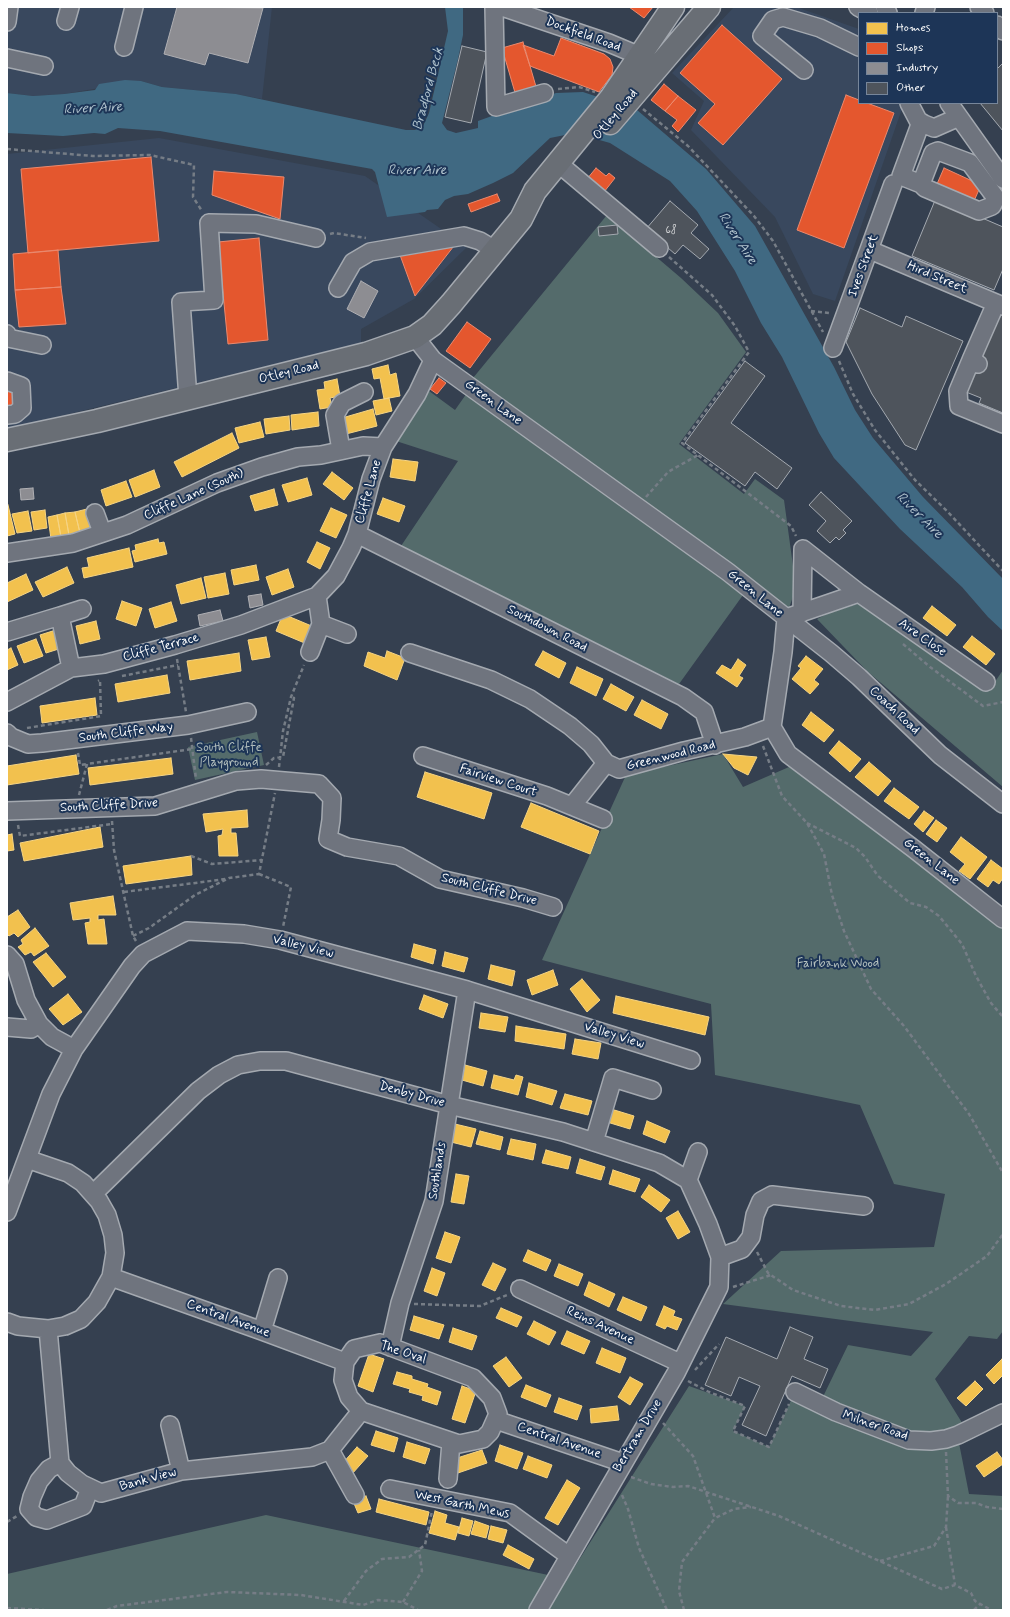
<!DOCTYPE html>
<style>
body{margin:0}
#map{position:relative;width:1010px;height:1617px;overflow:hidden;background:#354050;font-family:Mynerve,sans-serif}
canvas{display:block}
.frame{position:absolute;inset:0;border:8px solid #fff;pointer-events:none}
.legend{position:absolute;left:858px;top:12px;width:140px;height:92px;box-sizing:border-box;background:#1d3557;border:1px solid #77869a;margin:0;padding:5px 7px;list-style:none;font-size:12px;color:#fff}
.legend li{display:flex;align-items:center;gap:8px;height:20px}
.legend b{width:20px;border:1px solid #77869a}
</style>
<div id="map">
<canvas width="1010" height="1617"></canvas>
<div class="frame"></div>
<ul class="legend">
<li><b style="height:11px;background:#f2c14e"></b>Homes</li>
<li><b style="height:11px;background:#e4572e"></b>Shops</li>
<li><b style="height:11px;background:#8d8d92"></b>Industry</li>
<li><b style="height:11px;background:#4e545c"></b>Other</li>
</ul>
</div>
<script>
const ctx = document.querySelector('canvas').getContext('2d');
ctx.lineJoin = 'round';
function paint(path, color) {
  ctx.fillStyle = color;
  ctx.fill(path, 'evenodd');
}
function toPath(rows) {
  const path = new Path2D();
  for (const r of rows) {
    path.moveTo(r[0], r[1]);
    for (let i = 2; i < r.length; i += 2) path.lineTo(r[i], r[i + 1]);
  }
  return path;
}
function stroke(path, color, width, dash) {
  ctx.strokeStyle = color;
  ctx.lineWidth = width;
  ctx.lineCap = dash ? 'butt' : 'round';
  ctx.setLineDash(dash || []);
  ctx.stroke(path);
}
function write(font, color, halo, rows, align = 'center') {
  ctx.font = font + ' Mynerve,sans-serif';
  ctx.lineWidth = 4;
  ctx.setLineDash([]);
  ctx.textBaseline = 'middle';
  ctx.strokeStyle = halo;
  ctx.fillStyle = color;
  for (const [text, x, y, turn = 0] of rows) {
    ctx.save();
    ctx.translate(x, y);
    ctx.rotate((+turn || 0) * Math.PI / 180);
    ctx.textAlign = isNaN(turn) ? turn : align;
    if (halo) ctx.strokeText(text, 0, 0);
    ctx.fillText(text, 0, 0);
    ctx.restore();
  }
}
paint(toPath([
 [7,7,272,7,262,99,236,94,162,87,141,81,64,94,33,96,7,93],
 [734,7,796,7,859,29,859,103,904,103,835,301,813,294,775,217,691,130,704,101,672,73],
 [159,138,365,176,467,247,414,299,361,329,361,343,7,429,7,154]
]), '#39485e');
paint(toPath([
 [607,215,681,278,718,313,746,352,679,444,744,494,755,479,784,500,796,588,789,608,473,378],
 [429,391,455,410,467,393,743,595,679,684,401,546,458,461,396,441],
 [861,603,990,689,1003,670,1003,787,867,671,817,619,829,613],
 [257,732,264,765,195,780,188,747],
 [723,754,743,787,789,767,908,850,1003,925,1003,1331,997,1339,969,1336,935,1379,964,1426,959,1443,969,1494,1003,1496,1003,1610,7,1610,7,1574,266,1515,567,1579,689,1386,745,1406,733,1431,769,1447,795,1392,819,1405,848,1345,911,1356,933,1332,723,1304,781,1251,934,1247,945,1194,894,1184,860,1105,715,1075,711,1004,542,960,626,775]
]), '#546b6b');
paint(toPath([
 [445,7,463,7,463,35,458,59,442,123,447,130,456,133,478,128,478,121,556,93,583,92,637,110,706,169,755,226,834,367,855,410,873,438,923,497,1003,579,1003,631,988,617,962,587,900,529,834,458,819,433,782,357,761,323,735,271,697,211,670,181,610,143,575,133,550,138,513,173,493,183,468,194,454,196,445,200,438,209,427,210,425,212,387,217,375,172,372,169,160,131,118,128,105,134,94,133,63,136,7,133,7,93,33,96,64,94,95,90,99,84,125,80,141,81,162,87,236,94,406,130,415,130,423,126,429,113,448,31]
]), '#406982');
const homes = toPath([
 [388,365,390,375,396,373,400,396,384,399,380,378,374,379,372,369,388,365],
 [337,379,340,396,330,398,332,407,320,409,317,390,325,389,324,382,337,379],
 [389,398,392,411,376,415,373,401,389,398],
 [373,409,377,426,346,434,342,418,373,409],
 [318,412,319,426,292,430,291,415,318,412],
 [289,416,290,430,266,434,264,419,289,416],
 [260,422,264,437,239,443,235,428,260,422],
 [232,433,239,448,182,477,174,462,232,433],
 [393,459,418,462,415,481,390,477,393,459],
 [154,470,160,487,135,497,129,480,154,470],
 [332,472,353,488,344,500,323,484,332,472],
 [307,478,312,495,288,502,282,485,307,478],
 [126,481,132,497,106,506,101,490,126,481],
 [274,489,278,505,255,511,250,496,274,489],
 [383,498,405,506,399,522,377,514,383,498],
 [8,505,15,534,7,536,7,506,8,505],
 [331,508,347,515,336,538,320,531,331,508],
 [87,509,91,531,80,533,75,512,87,509],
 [45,510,47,528,34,530,31,512,45,510],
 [28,511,32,531,17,533,12,514,28,511],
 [75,512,80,533,69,535,65,513,75,512],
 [65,513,69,535,61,537,57,515,65,513],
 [57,515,61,537,51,539,48,517,57,515],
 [158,539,159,543,164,542,167,554,135,562,132,551,136,550,135,545,158,539],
 [317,542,330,548,320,569,307,562,317,542],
 [129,548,133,567,84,578,82,568,89,567,87,558,129,548],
 [256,565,259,580,234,585,231,570,256,565],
 [67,567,74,583,43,597,35,582,67,567],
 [288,569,294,587,272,595,266,577,288,569],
 [225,573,229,594,208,598,204,577,225,573],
 [26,574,33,590,7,602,7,583,26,574],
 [201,578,206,598,181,604,176,585,201,578],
 [122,601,142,608,136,626,116,619,122,601],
 [171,602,177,621,155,628,149,609,171,602],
 [932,606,956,625,947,636,923,618,932,606],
 [283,614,314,627,307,644,276,631,283,614],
 [96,621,100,639,80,644,76,626,96,621],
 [59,629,65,647,46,653,40,635,59,629],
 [972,636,995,654,986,665,963,647,972,636],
 [266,637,270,657,252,660,248,640,266,637],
 [36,639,43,656,24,663,17,646,36,639],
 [11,648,18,665,7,670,7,650,11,648],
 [387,651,405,658,397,680,364,666,368,652,385,658,387,651],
 [543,651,566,663,559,678,535,665,543,651],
 [239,653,241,671,190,680,187,661,239,653],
 [806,656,823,669,814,680,819,684,810,694,792,679,801,668,798,666,806,656],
 [738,659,746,665,739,676,743,678,737,687,716,673,722,665,731,670,738,659],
 [577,667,603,679,596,696,570,683,577,667],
 [167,675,170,693,118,702,115,684,167,675],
 [611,684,634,697,626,711,603,699,611,684],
 [95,698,97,715,42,723,40,706,95,698],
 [642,700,668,714,661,729,634,715,642,700],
 [811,712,834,730,824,742,802,725,811,712],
 [839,741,861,759,850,772,829,753,839,741],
 [723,754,757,757,748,775,734,768,723,754],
 [76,755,79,774,7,785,7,766,76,755],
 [171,758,173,774,90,785,88,768,171,758],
 [869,762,891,781,878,796,855,777,869,762],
 [425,772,492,793,484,819,417,797,425,772],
 [894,788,919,807,909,819,884,801,894,788],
 [531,803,599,831,590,854,521,827,531,803],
 [247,810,248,827,231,828,231,833,236,833,238,856,219,856,218,836,222,835,223,829,206,832,203,814,247,810],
 [924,811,934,818,923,832,914,824,924,811],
 [936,820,947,828,937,842,926,834,936,820],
 [100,827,103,847,24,861,20,843,100,827],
 [12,834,14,850,7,851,7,835,12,834],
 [961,837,987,857,970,879,959,871,965,864,950,852,961,837],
 [191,856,192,875,126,884,123,866,191,856],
 [991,860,1003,869,1003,878,999,884,993,880,988,887,977,879,991,860],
 [113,896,116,915,98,915,98,920,104,919,107,944,88,944,85,923,90,922,90,918,73,920,70,903,113,896],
 [18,910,30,927,18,937,14,933,9,936,7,934,7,917,18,910],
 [35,928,49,946,34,956,31,952,25,955,18,947,23,944,21,940,35,928],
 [414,944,436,950,433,964,411,957,414,944],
 [445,952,468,958,464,972,442,966,445,952],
 [46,953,66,977,53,987,33,962,46,953],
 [491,965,515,971,512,986,488,979,491,965],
 [553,970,558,985,532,995,527,980,553,970],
 [582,979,600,1000,587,1012,570,989,582,979],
 [68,994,82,1012,63,1025,49,1009,68,994],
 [424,995,448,1004,443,1018,419,1009,424,995],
 [616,996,709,1017,705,1035,613,1013,616,996],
 [481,1013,508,1017,505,1032,479,1028,481,1013],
 [516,1026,566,1034,564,1049,515,1041,516,1026],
 [575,1039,601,1043,598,1059,572,1054,575,1039],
 [465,1065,487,1071,483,1086,462,1080,465,1065],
 [494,1075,514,1080,516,1075,523,1077,518,1095,491,1088,494,1075],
 [529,1083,557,1091,552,1105,526,1097,529,1083],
 [565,1094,592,1101,588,1115,560,1108,565,1094],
 [611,1109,634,1116,630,1129,607,1122,611,1109],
 [647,1121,670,1131,665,1143,643,1134,647,1121],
 [455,1124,476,1129,471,1147,451,1142,455,1124],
 [480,1131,503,1137,500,1150,476,1144,480,1131],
 [511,1139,536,1144,533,1160,507,1154,511,1139],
 [546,1150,571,1157,568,1169,542,1163,546,1150],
 [580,1159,605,1167,601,1180,576,1173,580,1159],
 [613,1170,640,1179,635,1192,609,1184,613,1170],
 [456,1174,469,1176,464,1204,451,1202,456,1174],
 [649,1185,670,1200,661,1212,641,1197,649,1185],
 [678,1211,690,1232,678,1239,666,1218,678,1211],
 [445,1232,460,1237,451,1263,436,1258,445,1232],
 [528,1250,551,1260,546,1271,523,1261,528,1250],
 [493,1263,506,1269,495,1291,482,1285,493,1263],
 [559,1264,583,1274,578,1286,554,1276,559,1264],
 [432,1268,445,1273,437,1296,424,1291,432,1268],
 [589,1282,615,1294,609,1307,584,1295,589,1282],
 [623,1297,647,1307,641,1321,617,1310,623,1297],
 [664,1306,675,1311,673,1316,682,1319,677,1330,667,1326,665,1329,656,1325,664,1306],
 [501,1308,522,1317,517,1327,496,1318,501,1308],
 [414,1316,444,1325,439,1339,410,1330,414,1316],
 [534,1321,556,1332,549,1345,527,1334,534,1321],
 [453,1328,477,1336,472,1350,449,1342,453,1328],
 [567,1331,590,1341,584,1354,561,1344,567,1331],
 [602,1348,626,1358,620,1373,596,1363,602,1348],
 [369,1354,384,1359,373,1392,358,1386,369,1354],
 [506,1357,522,1378,509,1387,493,1366,506,1357],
 [1002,1359,1003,1375,994,1384,986,1375,1002,1359],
 [397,1372,412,1376,412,1379,428,1384,427,1387,441,1392,437,1405,422,1400,423,1396,409,1392,410,1389,393,1384,397,1372],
 [630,1377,643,1384,630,1405,618,1397,630,1377],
 [975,1381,983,1389,966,1406,957,1398,975,1381],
 [526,1385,551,1395,546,1407,521,1397,526,1385],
 [462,1386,476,1391,465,1423,452,1419,462,1386],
 [559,1398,582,1406,577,1420,554,1412,559,1398],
 [617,1406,619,1420,591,1423,590,1409,617,1406],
 [376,1431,398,1438,394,1452,371,1445,376,1431],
 [407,1442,430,1449,425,1464,403,1457,407,1442],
 [500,1445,523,1453,517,1469,495,1461,500,1445],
 [357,1447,368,1456,352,1474,342,1464,357,1447],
 [482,1450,487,1463,455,1474,451,1460,482,1450],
 [997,1452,1003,1460,1003,1464,984,1477,976,1466,997,1452],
 [528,1456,552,1465,547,1478,523,1469,528,1456],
 [567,1480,580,1488,558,1525,545,1518,567,1480],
 [366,1496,371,1509,358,1513,353,1501,366,1496],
 [379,1499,429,1512,426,1525,376,1512,379,1499],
 [435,1511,447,1515,445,1523,459,1527,455,1540,429,1533,435,1511],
 [462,1518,473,1521,469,1536,458,1533,462,1518],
 [475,1521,489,1526,486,1538,471,1534,475,1521],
 [491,1526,507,1530,503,1543,488,1539,491,1526],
 [508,1545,534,1559,529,1569,503,1555,508,1545]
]);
paint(homes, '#f2c14e');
stroke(homes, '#f6d483', 1);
const shops = toPath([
 [629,7,653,7,644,18,629,7],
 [722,25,782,79,723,145,698,123,715,104,680,73,722,25],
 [561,38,604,54,610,59,613,67,612,75,599,92,530,66,523,45,554,56,561,38],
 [523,42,537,90,516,96,502,48,523,42],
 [664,84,678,96,665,111,651,100,664,84],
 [846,95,859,100,859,103,867,103,894,113,844,248,797,230,846,95],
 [678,96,696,110,678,132,672,126,677,120,665,111,678,96],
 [151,157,159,241,28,253,21,169,151,157],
 [596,168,606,176,609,173,615,178,604,192,587,179,596,168],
 [944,168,981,185,974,201,937,184,944,168],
 [214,171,284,177,280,219,212,195,214,171],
 [497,194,500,201,471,212,468,204,497,194],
 [259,238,268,340,228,344,218,242,259,238],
 [457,242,415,296,400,255,457,242],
 [58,250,61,287,15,290,13,254,58,250],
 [61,287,66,324,19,327,15,290,61,287],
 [467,322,491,339,470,368,446,351,467,322],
 [439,378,446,383,437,394,430,389,439,378],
 [13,384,15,404,7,411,7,385,13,384]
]);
paint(shops, '#e4572e');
stroke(shops, '#ec896d', 1);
const industry = toPath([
 [177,7,263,8,248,63,209,53,205,65,164,54,177,7],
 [361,281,378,291,364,318,347,309,361,281],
 [33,488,34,499,21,500,20,489,33,488],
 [261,594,263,605,250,608,248,596,261,594],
 [220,610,223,621,200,626,198,615,220,610]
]);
paint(industry, '#8d8d92');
stroke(industry, '#afafb3', 1);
const building = toPath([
 [462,46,487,52,471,123,445,117,462,46],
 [1003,63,1003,131,980,103,997,103,997,69,1003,63],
 [936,198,1003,227,1003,269,994,290,912,256,936,198],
 [670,201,698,225,691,233,709,249,700,259,683,245,675,254,646,229,670,201],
 [617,225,618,234,599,236,598,227,617,225],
 [860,308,902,327,906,316,963,341,916,450,905,445,872,394,846,342,860,308],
 [1000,314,1003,315,1003,413,979,403,981,398,966,392,1000,314],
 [745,361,765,376,731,423,792,468,777,489,755,472,745,486,685,443,745,361],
 [821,492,852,521,843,530,846,533,839,540,836,537,830,543,817,531,826,521,809,505,821,492],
 [790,1327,813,1337,804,1359,828,1369,820,1388,792,1376,766,1436,742,1425,760,1386,739,1377,731,1396,705,1385,726,1337,777,1359,790,1327]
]);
paint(building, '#4e545c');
stroke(building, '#a4a9b0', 1);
const minor = toPath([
 [494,7,496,107,544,93],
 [502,7,609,43,640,56],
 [858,7,869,13],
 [885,7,888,13],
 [979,7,985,13],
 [924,13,926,7],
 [66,21,70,7],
 [7,22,9,7],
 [997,25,1003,31],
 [124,47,134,7],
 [7,58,44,66],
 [804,70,762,36,773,20,783,17,820,28,859,47],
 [909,103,919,122,934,128,959,117],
 [949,103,1003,179],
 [558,163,659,248],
 [921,184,925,188,979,211,992,206,996,198,970,163,938,151,933,153,921,184,901,176,921,122],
 [870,250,1003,306],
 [338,288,353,262,370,252,464,236,480,241,495,250],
 [7,334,8,338,42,345],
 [415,337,433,360,728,572,831,653,859,677,940,755,1003,804],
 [833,348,893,184],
 [971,360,958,391,959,406,1003,424],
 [978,364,971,360,996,303],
 [7,381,21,386,22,408,15,414,7,415],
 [188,398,181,302,214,300,209,223,256,224,316,238],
 [341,450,335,415,342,403,364,392],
 [95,513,102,532],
 [357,534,683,697,704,712,715,745],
 [803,549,859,593,986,682],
 [7,553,73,543,127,525,217,483,262,467,298,457,321,455,363,446,383,447],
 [802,613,803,549],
 [60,616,82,609],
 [786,618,783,652,772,727,788,754,914,849,1003,919],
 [786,618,859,593],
 [321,624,347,634],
 [7,632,60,616,71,668],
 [310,652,321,624,317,596,336,576,351,548,357,534,371,479,383,447,417,394,433,360],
 [410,653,491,680,530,699,570,726,591,744,606,763,619,769,684,751,745,737,772,727],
 [7,702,71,668,104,664,175,645,241,625,317,596],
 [7,733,11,737,28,744,42,743,188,725,247,712],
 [423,756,547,796,603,819],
 [572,806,606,763],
 [7,811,155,806,236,781,261,779,319,784,332,798,331,820,328,839,347,847,399,856,440,879,523,898,553,907],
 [7,955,15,964,26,1000,39,1024,52,1037,74,1049],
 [7,1027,31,1029,39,1024],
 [594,1142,613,1078,652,1090],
 [688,1180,698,1152],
 [93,1194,198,1091,219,1075,238,1065,260,1061,286,1061,449,1105,563,1132,659,1163,688,1180,708,1224,720,1257,719,1287,676,1373,538,1610],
 [7,1212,51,1094,74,1049,132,966,143,954,187,931,244,934,280,940,467,990,691,1060],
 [720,1257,742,1249,751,1237,755,1215,761,1201,772,1195,864,1206],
 [111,1277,262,1331,345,1362],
 [520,1289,680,1363],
 [7,1322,18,1326,48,1329,65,1326,81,1319,97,1302,111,1277,115,1253,113,1235,107,1215,99,1201,83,1183,68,1173,27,1159],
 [48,1329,60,1463,68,1473,82,1484,101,1493,181,1471,312,1457,330,1450,361,1411],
 [262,1331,278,1278],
 [380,1343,473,1378,492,1398,498,1414,490,1432,483,1439,459,1444,361,1411,349,1397,343,1380,345,1362,354,1349,380,1343],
 [390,1347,400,1303,434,1201,467,990],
 [795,1392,836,1412,909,1440,931,1441,946,1439,958,1435,1003,1413],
 [496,1420,623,1463],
 [170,1425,181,1471],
 [330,1450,355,1495],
 [60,1463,49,1469,39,1481,32,1497,29,1509,36,1517,47,1520,83,1506,90,1488],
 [448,1479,451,1442],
 [390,1489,510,1513,569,1556]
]);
const major = toPath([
 [610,123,709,7],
 [7,440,97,421,366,354,415,337,432,325,451,304,521,219,535,191,611,98,673,7]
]);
stroke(minor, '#a4a9b0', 20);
stroke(major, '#a4a9b0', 25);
stroke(toPath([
 [558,89,579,87,595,92],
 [643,109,688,146,754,216,773,241,823,332],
 [7,149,93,156,150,155,194,165,193,197,202,211],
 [330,234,334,233,366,238],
 [669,257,712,295,735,326,749,352,682,443,791,526,796,536],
 [811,311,830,313],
 [839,361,853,394,875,430,915,480,947,511,1003,571],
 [646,497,668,472,698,455],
 [903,644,930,667,983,706,1003,702],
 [177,659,186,712],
 [122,676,178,665],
 [27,728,101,716,100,680,98,681],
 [191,738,196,779],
 [763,746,782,796,807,823,824,854,832,895,844,931,871,989,904,1026,969,1114,1003,1173],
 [78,753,80,765,87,764],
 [266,765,274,758,283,757,294,698,291,697],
 [279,767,283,731,291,697,304,665],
 [79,795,87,764,192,749],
 [112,821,114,850,133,936,136,941],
 [807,823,856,848,865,857,878,876,910,903,926,907,939,916,962,944,976,976,991,1003,1003,1017],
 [18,825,20,836,112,824],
 [191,856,212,864,262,860],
 [259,874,291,887,283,927],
 [124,892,226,879],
 [133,936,149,928,195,895,229,878,259,874,275,793],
 [757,1252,768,1273,793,1290,841,1306,875,1310,909,1304,946,1284,987,1256,1003,1234],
 [733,1287,771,1275],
 [414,1304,480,1306,507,1295],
 [695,1370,719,1344],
 [688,1381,709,1392,745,1406,733,1431,769,1447,789,1404],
 [663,1423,693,1456,715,1518,734,1509,751,1507],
 [946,1452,948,1496,958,1503,976,1503,987,1507,1003,1509],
 [631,1477,651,1484,673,1487,688,1486,779,1516,942,1589,955,1585,971,1593,975,1601,991,1610],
 [622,1495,628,1509,639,1548,667,1610],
 [7,1522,17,1516],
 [946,1527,955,1585],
 [880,1561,934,1546,946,1527,948,1496],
 [344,1601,366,1571,382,1559,409,1557,425,1545,432,1511],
 [403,1602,422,1571,419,1550],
 [7,1608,44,1610],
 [107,1610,117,1606,227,1592,301,1595,363,1605,378,1600,403,1602,418,1610],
 [684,1610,679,1591,682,1562,715,1518],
 [974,1610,980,1604]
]), '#767d86', 2.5, [4, 3]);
stroke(minor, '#6f747e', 17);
stroke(major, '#696e75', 22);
write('11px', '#d3d4d6', null, [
 ["68",671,231]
]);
write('13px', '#fff', '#1d3557', [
 ["Dockfield Road",583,35,20],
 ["Otley Road",616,115,-50],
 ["Ives Street",864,266,-70],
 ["Hird Street",937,278,23],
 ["Otley Road",289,373,-14],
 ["Green Lane",493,403,36],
 ["Cliffe Lane",369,492,-74],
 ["Cliffe Lane (South)",194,495,-24],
 ["Green Lane",755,594,39],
 ["Southdown Road",547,629,27],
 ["Aire Close",922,638,35],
 ["Cliffe Terrace",161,648,-15],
 ["Coach Road",894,711,43],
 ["South Cliffe Way",126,733,-7],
 ["Greenwood Road",671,756,-14],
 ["Fairview Court",498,781,18],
 ["South Cliffe Drive",109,806,-3],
 ["Green Lane",931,862,38],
 ["South Cliffe Drive",489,890,14],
 ["Valley View",303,947,14],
 ["Valley View",614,1036,17],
 ["Denby Drive",412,1095,15],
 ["Southlands",438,1171,-81],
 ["Central Avenue",228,1319,20],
 ["Reins Avenue",600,1326,25],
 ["The Oval",403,1353,18],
 ["Milner Road",875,1426,19],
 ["Bertram Drive",638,1436,-59],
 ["Central Avenue",559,1441,19],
 ["Bank View",148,1480,-15],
 ["West Garth Mews",462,1505,12]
]);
write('13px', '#b4c0be', '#1d3557', [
 ["South Cliffe",229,748],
 ["Playground",229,763],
 ["Fairbank Wood",838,964]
]);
write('italic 14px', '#b3c5cf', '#1d3557', [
 ["Bradford Beck",429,89,-75],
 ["River Aire",93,109,-3],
 ["River Aire",417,171],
 ["River Aire",737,239,57],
 ["River Aire",919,516,45]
]);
</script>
